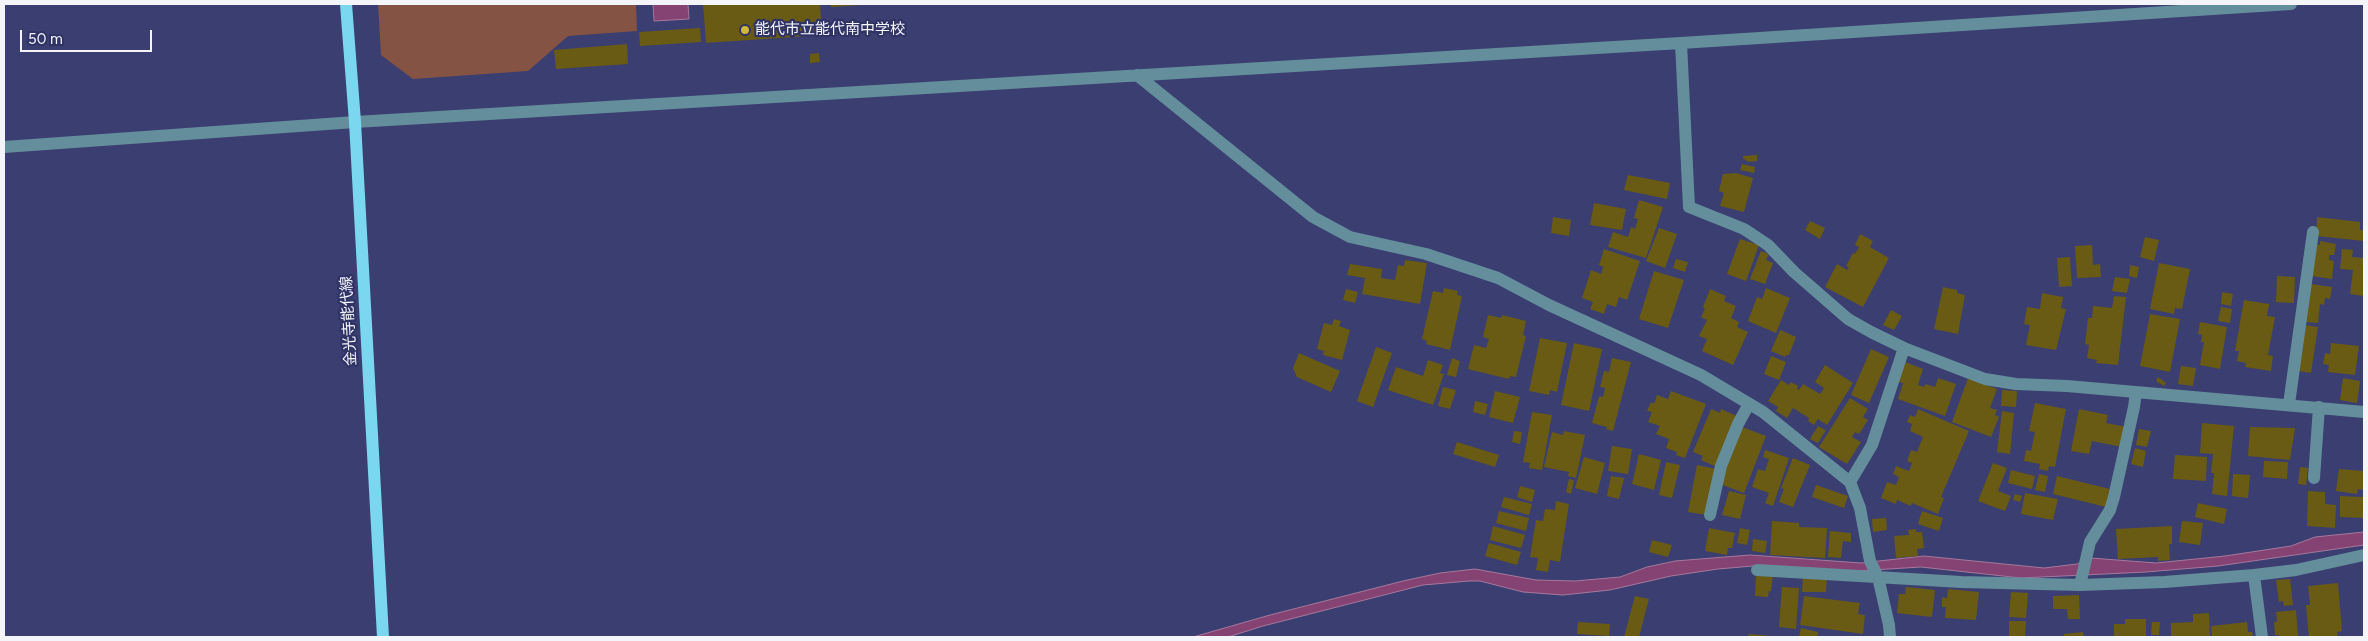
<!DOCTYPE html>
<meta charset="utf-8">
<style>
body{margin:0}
#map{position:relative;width:2368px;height:641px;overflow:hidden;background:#3a3e71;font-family:Figtree,sans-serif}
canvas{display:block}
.frame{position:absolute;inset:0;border:5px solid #f3f5fb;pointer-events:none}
.scale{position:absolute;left:20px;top:30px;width:132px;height:22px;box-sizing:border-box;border:2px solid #f3f5fb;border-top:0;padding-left:6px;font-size:15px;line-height:18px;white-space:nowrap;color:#f3f5fb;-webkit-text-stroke:4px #303365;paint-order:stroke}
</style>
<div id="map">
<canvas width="2368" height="641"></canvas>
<div class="frame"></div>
<div class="scale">50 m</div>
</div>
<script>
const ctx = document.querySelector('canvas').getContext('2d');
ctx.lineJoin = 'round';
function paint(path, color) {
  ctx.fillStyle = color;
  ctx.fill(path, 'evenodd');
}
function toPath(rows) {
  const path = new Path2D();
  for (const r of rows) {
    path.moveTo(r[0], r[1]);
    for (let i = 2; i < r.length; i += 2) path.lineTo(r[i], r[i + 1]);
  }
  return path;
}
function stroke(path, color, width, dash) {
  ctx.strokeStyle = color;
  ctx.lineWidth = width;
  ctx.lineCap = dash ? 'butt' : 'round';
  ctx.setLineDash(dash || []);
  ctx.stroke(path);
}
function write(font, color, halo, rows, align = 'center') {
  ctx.font = font + ' Figtree,"Noto Sans JP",sans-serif';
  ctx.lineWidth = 4.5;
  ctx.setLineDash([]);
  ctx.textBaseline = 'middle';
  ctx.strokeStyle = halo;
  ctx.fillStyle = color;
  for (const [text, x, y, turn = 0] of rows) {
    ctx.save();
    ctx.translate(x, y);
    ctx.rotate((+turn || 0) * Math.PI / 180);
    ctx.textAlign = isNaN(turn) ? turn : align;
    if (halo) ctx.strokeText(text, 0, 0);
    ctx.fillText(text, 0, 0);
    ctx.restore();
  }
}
paint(toPath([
 [378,4,636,4,637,31,568,36,528,71,413,79,381,55]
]), '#845344');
const water = toPath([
 [653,4,688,4,689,19,654,21,653,4],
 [2364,532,2364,545,2218,566,2146,572,2021,578,1921,567,1856,571,1753,566,1718,569,1671,576,1610,590,1563,595,1523,592,1480,581,1469,581,1423,585,1263,626,1228,637,1193,637,1270,615,1403,581,1440,573,1475,569,1536,580,1575,581,1620,577,1647,567,1675,561,1750,555,1861,563,1924,556,2044,568,2077,564,2091,558,2156,563,2225,556,2291,546,2315,537,2364,532]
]);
paint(water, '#854374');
stroke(water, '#a6789c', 1);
paint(toPath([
 [703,4,820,4,822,35,706,43],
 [831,4,862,4,862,5,831,7],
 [700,28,701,42,640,46,639,32],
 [627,44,628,64,556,69,554,50],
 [819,53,820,62,810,63,810,54],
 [1757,155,1757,161,1748,162,1743,158,1743,156],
 [1742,164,1755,167,1754,173,1740,170],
 [1736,173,1753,178,1744,212,1720,206,1724,193,1719,191,1723,174],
 [1628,175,1670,183,1667,199,1624,190],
 [1639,200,1663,207,1646,258,1608,247,1613,232,1628,237,1631,227,1635,229,1638,219,1634,218],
 [1594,203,1626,209,1622,230,1590,225],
 [1553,217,1571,220,1569,236,1551,233],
 [2317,217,2360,222,2360,230,2364,230,2364,241,2316,236],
 [1810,221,1825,228,1820,239,1805,230],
 [1659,228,1677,234,1665,268,1646,261],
 [1860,234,1873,241,1870,247,1889,258,1863,307,1825,287,1837,264,1847,270,1849,267,1846,266,1853,253,1855,254,1859,247,1855,245],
 [2145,237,2159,240,2154,261,2140,257],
 [1740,239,1759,245,1746,281,1727,274],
 [2320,241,2336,244,2334,255,2329,255,2329,260,2334,261,2332,279,2312,276,2316,244,2320,245],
 [2092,245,2093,265,2100,264,2101,277,2077,278,2075,246],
 [1604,249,1640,261,1627,300,1619,297,1616,307,1607,304,1604,314,1590,309,1593,302,1582,298,1591,270,1601,274,1603,267,1599,265],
 [2342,249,2353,250,2352,257,2364,258,2364,296,2350,294,2353,270,2340,269],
 [1761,251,1769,254,1766,260,1773,263,1765,284,1750,279],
 [2070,257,2072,286,2059,287,2057,258],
 [1676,259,1688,262,1685,272,1673,268],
 [1405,260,1427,263,1420,304,1362,294,1365,278,1347,275,1350,264,1382,269,1381,278,1395,280,1398,265,1404,266],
 [2159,263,2190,269,2182,309,2175,308,2174,314,2150,309],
 [2130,265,2139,267,2137,278,2129,276],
 [1654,271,1684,280,1668,328,1639,319],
 [2277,276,2295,277,2294,303,2276,302],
 [2115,277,2130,279,2127,293,2112,291],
 [2311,284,2332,287,2330,299,2325,298,2324,305,2320,304,2318,323,2306,322],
 [1943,287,1957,290,1957,293,1965,295,1958,334,1934,329],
 [1444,288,1458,291,1457,295,1462,296,1450,350,1426,344,1427,341,1422,339,1433,291,1443,293],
 [1766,288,1790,298,1776,333,1748,321,1757,297,1762,299],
 [1346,289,1358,292,1355,303,1343,300],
 [1710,289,1726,296,1724,301,1736,306,1731,318,1739,322,1737,327,1748,332,1733,365,1702,351,1707,339,1699,336,1707,320,1701,317,1705,309,1703,307],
 [2222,292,2233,294,2231,306,2221,304],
 [2042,293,2063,297,2061,308,2066,309,2056,350,2026,345,2030,325,2024,324,2027,307,2040,309],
 [2114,296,2126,297,2118,365,2096,363,2097,360,2087,358,2089,345,2085,344,2088,318,2092,318,2093,306,2112,308],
 [2244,300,2269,304,2267,316,2275,317,2268,355,2273,356,2271,371,2245,367,2246,363,2237,361,2239,351,2235,351],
 [2221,307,2232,309,2230,323,2218,321],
 [1891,310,1902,316,1894,330,1883,325],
 [2150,314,2180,319,2170,372,2140,366],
 [1488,315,1501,318,1502,315,1526,321,1523,335,1526,336,1516,377,1510,376,1509,379,1468,369,1474,345,1486,348,1489,339,1483,337],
 [1334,319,1341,321,1339,326,1350,330,1342,360,1323,355,1324,351,1317,349,1324,323,1332,325],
 [2200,322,2227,327,2220,369,2200,365,2204,342,2201,342,2202,335,2198,334],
 [2305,325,2318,327,2311,373,2298,371],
 [1780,330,1796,337,1789,355,1786,355,1785,357,1771,351],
 [1540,338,1567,343,1557,392,1550,390,1549,395,1529,391],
 [1574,343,1602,349,1589,411,1561,405],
 [2331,343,2359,346,2355,375,2328,372,2329,365,2323,364,2325,353,2330,354],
 [1376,347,1392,353,1373,407,1357,401],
 [1871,349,1889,357,1869,403,1851,395],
 [1299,353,1340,371,1331,392,1297,377,1293,368],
 [1771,356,1786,362,1779,380,1764,374],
 [1452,358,1460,361,1456,377,1447,375],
 [1612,358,1631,362,1613,431,1606,429,1607,427,1592,423,1599,396,1603,397,1605,388,1600,387,1604,371,1609,372],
 [1428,360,1443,365,1440,373,1444,374,1433,405,1388,390,1396,367,1423,376],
 [1905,362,1923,369,1918,385,1924,387,1925,384,1935,387,1938,378,1956,384,1945,416,1898,399,1903,383,1898,382],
 [1825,365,1853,383,1827,425,1818,419,1814,425,1808,421,1809,418,1793,408,1787,418,1776,411,1778,407,1768,401,1781,380,1789,385,1791,382,1798,386,1797,389,1799,390,1803,384,1820,394,1824,388,1815,382],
 [2181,366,2196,368,2193,386,2178,384],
 [2158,377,2166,383,2164,386,2156,381],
 [1968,378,1997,389,1990,408,1997,410,1995,415,1999,417,1991,437,1952,422],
 [2343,378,2360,381,2357,403,2340,400],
 [1443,387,1456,390,1450,409,1438,406],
 [2002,390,2017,391,2016,407,2001,406],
 [1495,391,1520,397,1513,423,1489,417],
 [1671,391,1706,404,1685,458,1676,455,1677,452,1666,448,1669,439,1656,434,1660,426,1648,422,1652,412,1647,411,1651,402,1654,404,1657,395,1668,399],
 [1850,398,1868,409,1863,417,1868,420,1859,434,1855,432,1852,437,1861,442,1847,464,1819,447],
 [1475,401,1488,404,1485,415,1473,412],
 [2035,403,2066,409,2055,467,2049,466,2048,471,2039,469,2040,464,2024,461,2026,450,2031,451,2035,432,2029,431],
 [1711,409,1720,413,1721,409,1739,417,1717,467,1701,460,1703,456,1693,452],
 [1918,409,1969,431,1941,497,1944,498,1938,514,1912,503,1911,506,1897,500,1896,504,1881,498,1887,482,1896,485,1899,477,1893,474,1896,466,1909,471,1912,463,1907,461,1911,450,1917,452,1923,437,1910,431,1912,424,1907,422,1910,415,1915,417],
 [2079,409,2108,415,2106,423,2127,427,2122,447,2092,441,2089,454,2071,451],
 [2002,411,2014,413,2010,454,1997,452],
 [1532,412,1552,415,1542,470,1529,468,1530,463,1523,462],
 [2202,423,2234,426,2227,496,2212,494,2214,473,2211,473,2213,454,2200,453],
 [1818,426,1826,430,1818,443,1810,439],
 [1742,427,1766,436,1744,493,1720,484],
 [2250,427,2295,428,2290,460,2248,456],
 [2139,429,2151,431,2147,447,2136,445],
 [1514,431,1522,432,1520,444,1512,442],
 [1564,431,1585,435,1576,478,1568,476,1569,472,1544,467,1552,432,1563,435],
 [1457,442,1499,455,1495,467,1453,454],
 [1612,446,1632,449,1628,474,1608,471],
 [2135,448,2146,451,2143,467,2131,464],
 [1765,450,1789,458,1773,506,1765,503,1769,493,1752,487,1758,469,1765,471,1769,459,1763,457],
 [1639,454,1661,460,1654,490,1632,484],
 [2175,455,2207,457,2206,481,2173,479],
 [1584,457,1605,463,1597,494,1575,488],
 [1793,458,1810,465,1793,507,1779,502,1784,489,1781,488],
 [2264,461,2288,462,2287,479,2263,477],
 [1666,462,1680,465,1672,498,1659,495],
 [1993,463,2007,468,1998,491,2011,496,2005,511,1978,501],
 [1697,465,1716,469,1707,515,1688,512],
 [2300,467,2308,468,2306,485,2298,484],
 [2339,469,2364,471,2364,490,2358,489,2357,494,2336,491],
 [2011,470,2035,476,2032,489,2008,483],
 [2039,474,2048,476,2045,492,2035,490],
 [2233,474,2250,475,2248,498,2232,496],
 [1611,476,1624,478,1619,499,1607,496],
 [2057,476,2110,489,2106,507,2053,494],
 [1569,479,1574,480,1571,494,1566,492],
 [1816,485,1848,496,1844,508,1812,497],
 [1520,486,1535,490,1532,502,1517,497],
 [1729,491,1746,495,1740,519,1722,515],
 [2308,491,2325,492,2325,504,2336,505,2335,528,2307,526],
 [2025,493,2058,499,2053,520,2021,514],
 [2015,494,2022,496,2020,502,2013,500],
 [2340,496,2364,497,2364,518,2340,517],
 [1504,497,1532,504,1529,515,1501,507],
 [1556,501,1569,504,1560,562,1550,560,1548,572,1536,570,1538,558,1530,557,1536,520,1543,521,1545,509,1555,510],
 [2198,503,2227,509,2224,524,2195,517],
 [1499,511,1529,518,1526,531,1496,523],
 [1922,511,1943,518,1939,531,1918,524],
 [1886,518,1887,530,1873,532,1872,519],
 [1772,521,1799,523,1799,527,1827,528,1825,558,1770,555],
 [2182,521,2203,523,2200,545,2179,542],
 [1493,526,1525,535,1521,548,1490,540],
 [2172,526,2172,544,2169,544,2170,560,2158,561,2158,557,2118,559,2116,529],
 [1709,528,1735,533,1732,548,1728,548,1727,555,1705,551],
 [1740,528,1750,530,1747,545,1737,543],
 [1916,529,1916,532,1922,532,1924,548,1917,549,1918,556,1896,558,1894,536,1909,535,1908,530],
 [1830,531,1851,533,1851,542,1843,541,1841,558,1828,557],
 [1753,539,1767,541,1765,553,1752,551],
 [1652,540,1672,545,1668,557,1649,552],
 [1489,543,1521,552,1517,565,1485,556],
 [1756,574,1773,575,1771,591,1769,591,1768,597,1755,596],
 [1803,576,1827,577,1826,592,1802,592],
 [2290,579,2293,605,2284,606,2283,601,2279,602,2276,580],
 [2338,583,2342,631,2337,632,2338,637,2309,637,2306,605,2310,605,2308,586],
 [1782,587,1799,588,1796,629,1779,627],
 [1906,587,1935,590,1932,617,1897,613,1899,594,1905,594],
 [1948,589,1979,592,1976,620,1945,618,1946,607,1942,607,1942,597,1947,598],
 [2011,592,2028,593,2026,618,2009,617],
 [2079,595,2080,619,2068,619,2067,609,2053,609,2053,596],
 [1635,596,1649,599,1639,637,1624,637],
 [1804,596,1860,603,1858,614,1865,615,1863,634,1800,625],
 [2296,610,2298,637,2279,637,2278,635,2275,635,2274,622,2277,622,2276,612],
 [2209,613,2210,637,2171,637,2171,623,2193,622,2193,614],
 [2125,619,2146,619,2146,637,2114,637,2114,624,2125,624],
 [2009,621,2026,621,2025,637,2009,637],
 [1578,622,1610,624,1609,636,1577,634],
 [2152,622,2160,622,2159,635,2151,635],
 [2247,622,2248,632,2252,632,2253,637,2212,637,2211,626],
 [1801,628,1818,632,1817,637,1799,637],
 [2083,632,2084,637,2064,637,2064,634],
 [1749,634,1771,636,1771,637,1748,637]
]), '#695b14');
stroke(toPath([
 [1681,43,1689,207,1744,229,1768,245,1794,272,1848,319,1871,332,1904,348,1985,379,2016,384,2067,386,2364,412],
 [1137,75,1313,217,1350,237,1426,254,1498,278,1549,305,1701,375,1763,412,1850,482,1860,508,1870,561,1878,577,1889,625,1890,637],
 [4,147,355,122,1681,43,2291,4],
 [2289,404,2313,232],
 [2314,478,2319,407],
 [1850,482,1872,445,1904,348],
 [1710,515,1721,466,1738,424,1749,404],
 [1757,570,1961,582,2080,585,2164,582,2254,575,2296,570,2364,555],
 [2254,575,2262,637],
 [2080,585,2090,542,2110,510,2114,497,2134,407,2136,392]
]), '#648e9b', 12);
stroke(toPath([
 [346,4,355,122,383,637]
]), '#7bd7f0', 12);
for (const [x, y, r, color] of [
 [745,30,5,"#d1b736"]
]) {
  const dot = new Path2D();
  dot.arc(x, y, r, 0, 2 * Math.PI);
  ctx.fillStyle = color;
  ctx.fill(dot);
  stroke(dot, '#303365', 2);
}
write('15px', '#f3f5fb', '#303365', [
 ["能代市立能代南中学校",755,30]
], 'left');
write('15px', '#f3f5fb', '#303365', [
 ["金光寺能代線",349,321,-93]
]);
</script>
